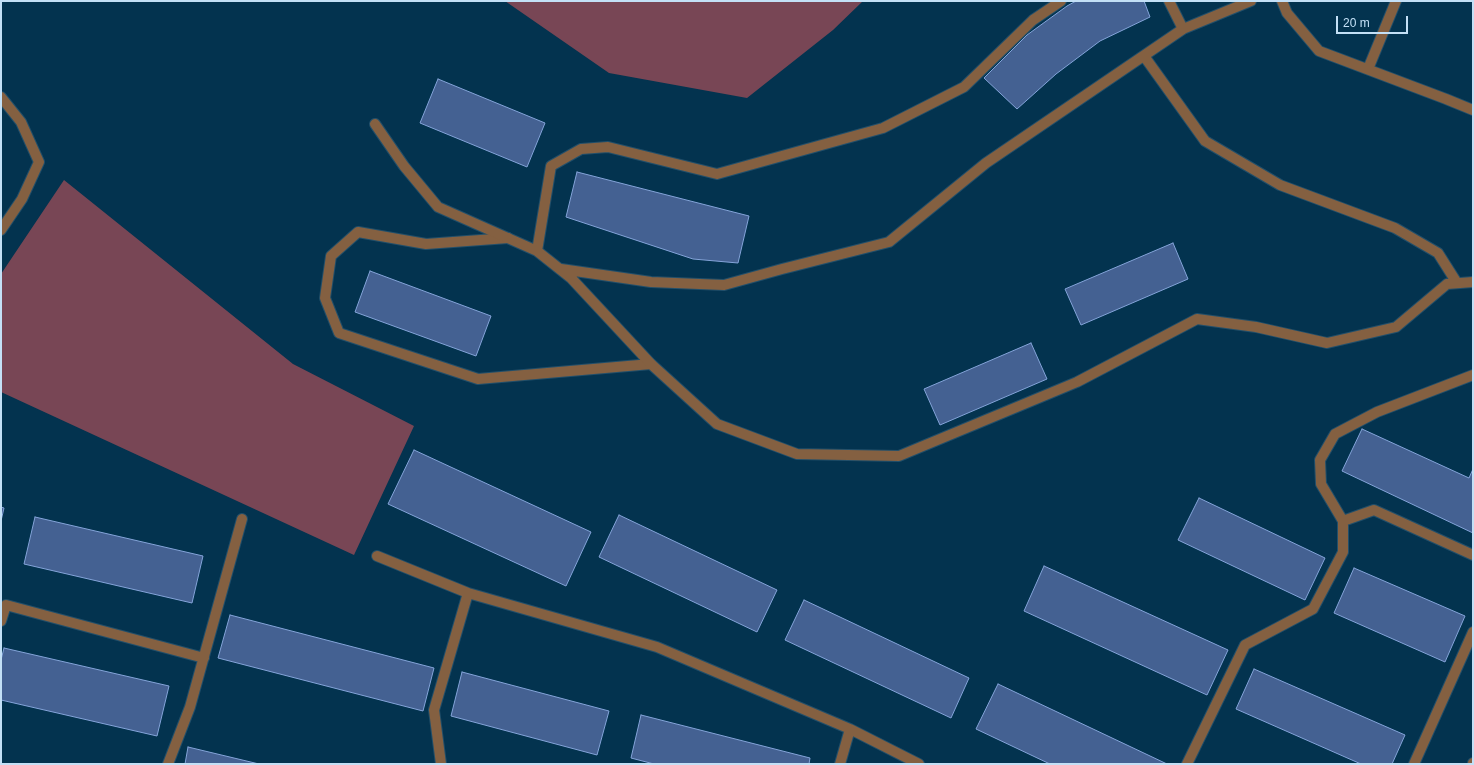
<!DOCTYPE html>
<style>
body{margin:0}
#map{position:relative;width:1474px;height:765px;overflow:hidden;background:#03334f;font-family:Helvetica,sans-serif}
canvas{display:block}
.frame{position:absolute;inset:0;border:2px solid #c3e0f6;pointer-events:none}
.scale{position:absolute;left:1336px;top:16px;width:72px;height:18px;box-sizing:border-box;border:2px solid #c3e0f6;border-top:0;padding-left:5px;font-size:12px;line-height:14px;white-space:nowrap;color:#c3e0f6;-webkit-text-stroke:3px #03334f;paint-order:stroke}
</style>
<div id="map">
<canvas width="1474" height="765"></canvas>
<div class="frame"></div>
<div class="scale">20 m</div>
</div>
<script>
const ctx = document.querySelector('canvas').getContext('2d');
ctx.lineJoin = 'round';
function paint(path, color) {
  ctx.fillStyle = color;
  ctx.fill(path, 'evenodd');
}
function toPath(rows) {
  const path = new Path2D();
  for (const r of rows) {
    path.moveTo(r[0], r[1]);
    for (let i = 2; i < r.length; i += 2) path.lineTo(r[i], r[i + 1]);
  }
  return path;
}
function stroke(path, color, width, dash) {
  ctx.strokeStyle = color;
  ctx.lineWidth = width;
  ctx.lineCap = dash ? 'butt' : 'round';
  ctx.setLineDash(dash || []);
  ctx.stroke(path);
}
paint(toPath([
 [505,1,863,1,833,30,747,98,609,73],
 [64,180,293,364,414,426,354,555,1,392,1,274]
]), '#784655');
const building = toPath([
 [1076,1,1144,1,1150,17,1100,41,1056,74,1017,109,984,78,1027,35,1067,6,1076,1],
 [438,79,545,123,527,167,420,123,438,79],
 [577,172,749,216,738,263,693,259,566,217,577,172],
 [1173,243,1188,279,1081,325,1065,289,1173,243],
 [370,271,491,316,476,356,355,312,370,271],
 [1031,343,1047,379,940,425,924,389,1031,343],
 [1362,429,1469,478,1473,469,1473,533,1342,471,1362,429],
 [414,450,591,532,566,586,388,504,414,450],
 [1199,498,1325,558,1305,600,1178,540,1199,498],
 [1,507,4,508,1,521,1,507],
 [619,515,777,590,757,632,599,557,619,515],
 [35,517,203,556,192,603,24,564,35,517],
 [1044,566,1228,650,1207,695,1024,611,1044,566],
 [1354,568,1465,616,1445,662,1334,613,1354,568],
 [804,600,969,678,951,718,785,640,804,600],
 [230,615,434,668,423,711,218,658,230,615],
 [4,648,169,686,157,736,1,700,1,660,4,648],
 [1254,669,1405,735,1392,764,1361,764,1236,709,1254,669],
 [462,672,609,711,597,755,451,716,462,672],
 [998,684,1167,764,1050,764,976,729,998,684],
 [641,715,810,758,809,764,654,764,631,758,641,715],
 [188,747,259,764,185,764,188,747]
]);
paint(building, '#446192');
stroke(building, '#84a4d9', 1);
const service = toPath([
 [508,238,426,244,358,232,331,256,325,298,339,333,478,379,651,364]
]);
const minor = toPath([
 [1169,1,1183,29],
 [1282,1,1287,13,1319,51,1446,99,1473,110],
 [1144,56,1205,141,1280,185,1395,228,1438,253,1457,283],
 [1368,69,1396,1],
 [1,97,21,122,39,162,22,199,1,230],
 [375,124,404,166,438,207,537,251,571,278,651,364,717,424,797,454,899,456,1077,382,1197,319,1256,327,1327,343,1396,327,1447,284,1473,282],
 [537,251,551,166,581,149,608,147,717,174,883,128,964,87,1033,20,1061,1],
 [561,269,651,282,724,285,782,269,889,242,986,163,1183,29,1251,1],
 [1343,521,1374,510,1473,555],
 [377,556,468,593,657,647,850,729,919,764],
 [1,621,6,605,204,658],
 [168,764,190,707,242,519],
 [441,764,434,710,468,593],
 [840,764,850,729],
 [1187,764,1245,645,1313,609,1343,552,1343,521,1321,484,1320,460,1335,434,1377,412,1473,375],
 [1414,764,1473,632],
 [1473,764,1473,763]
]);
stroke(service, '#224f6a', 12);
stroke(minor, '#224f6a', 12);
stroke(service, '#846041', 10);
stroke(minor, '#846041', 10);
</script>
